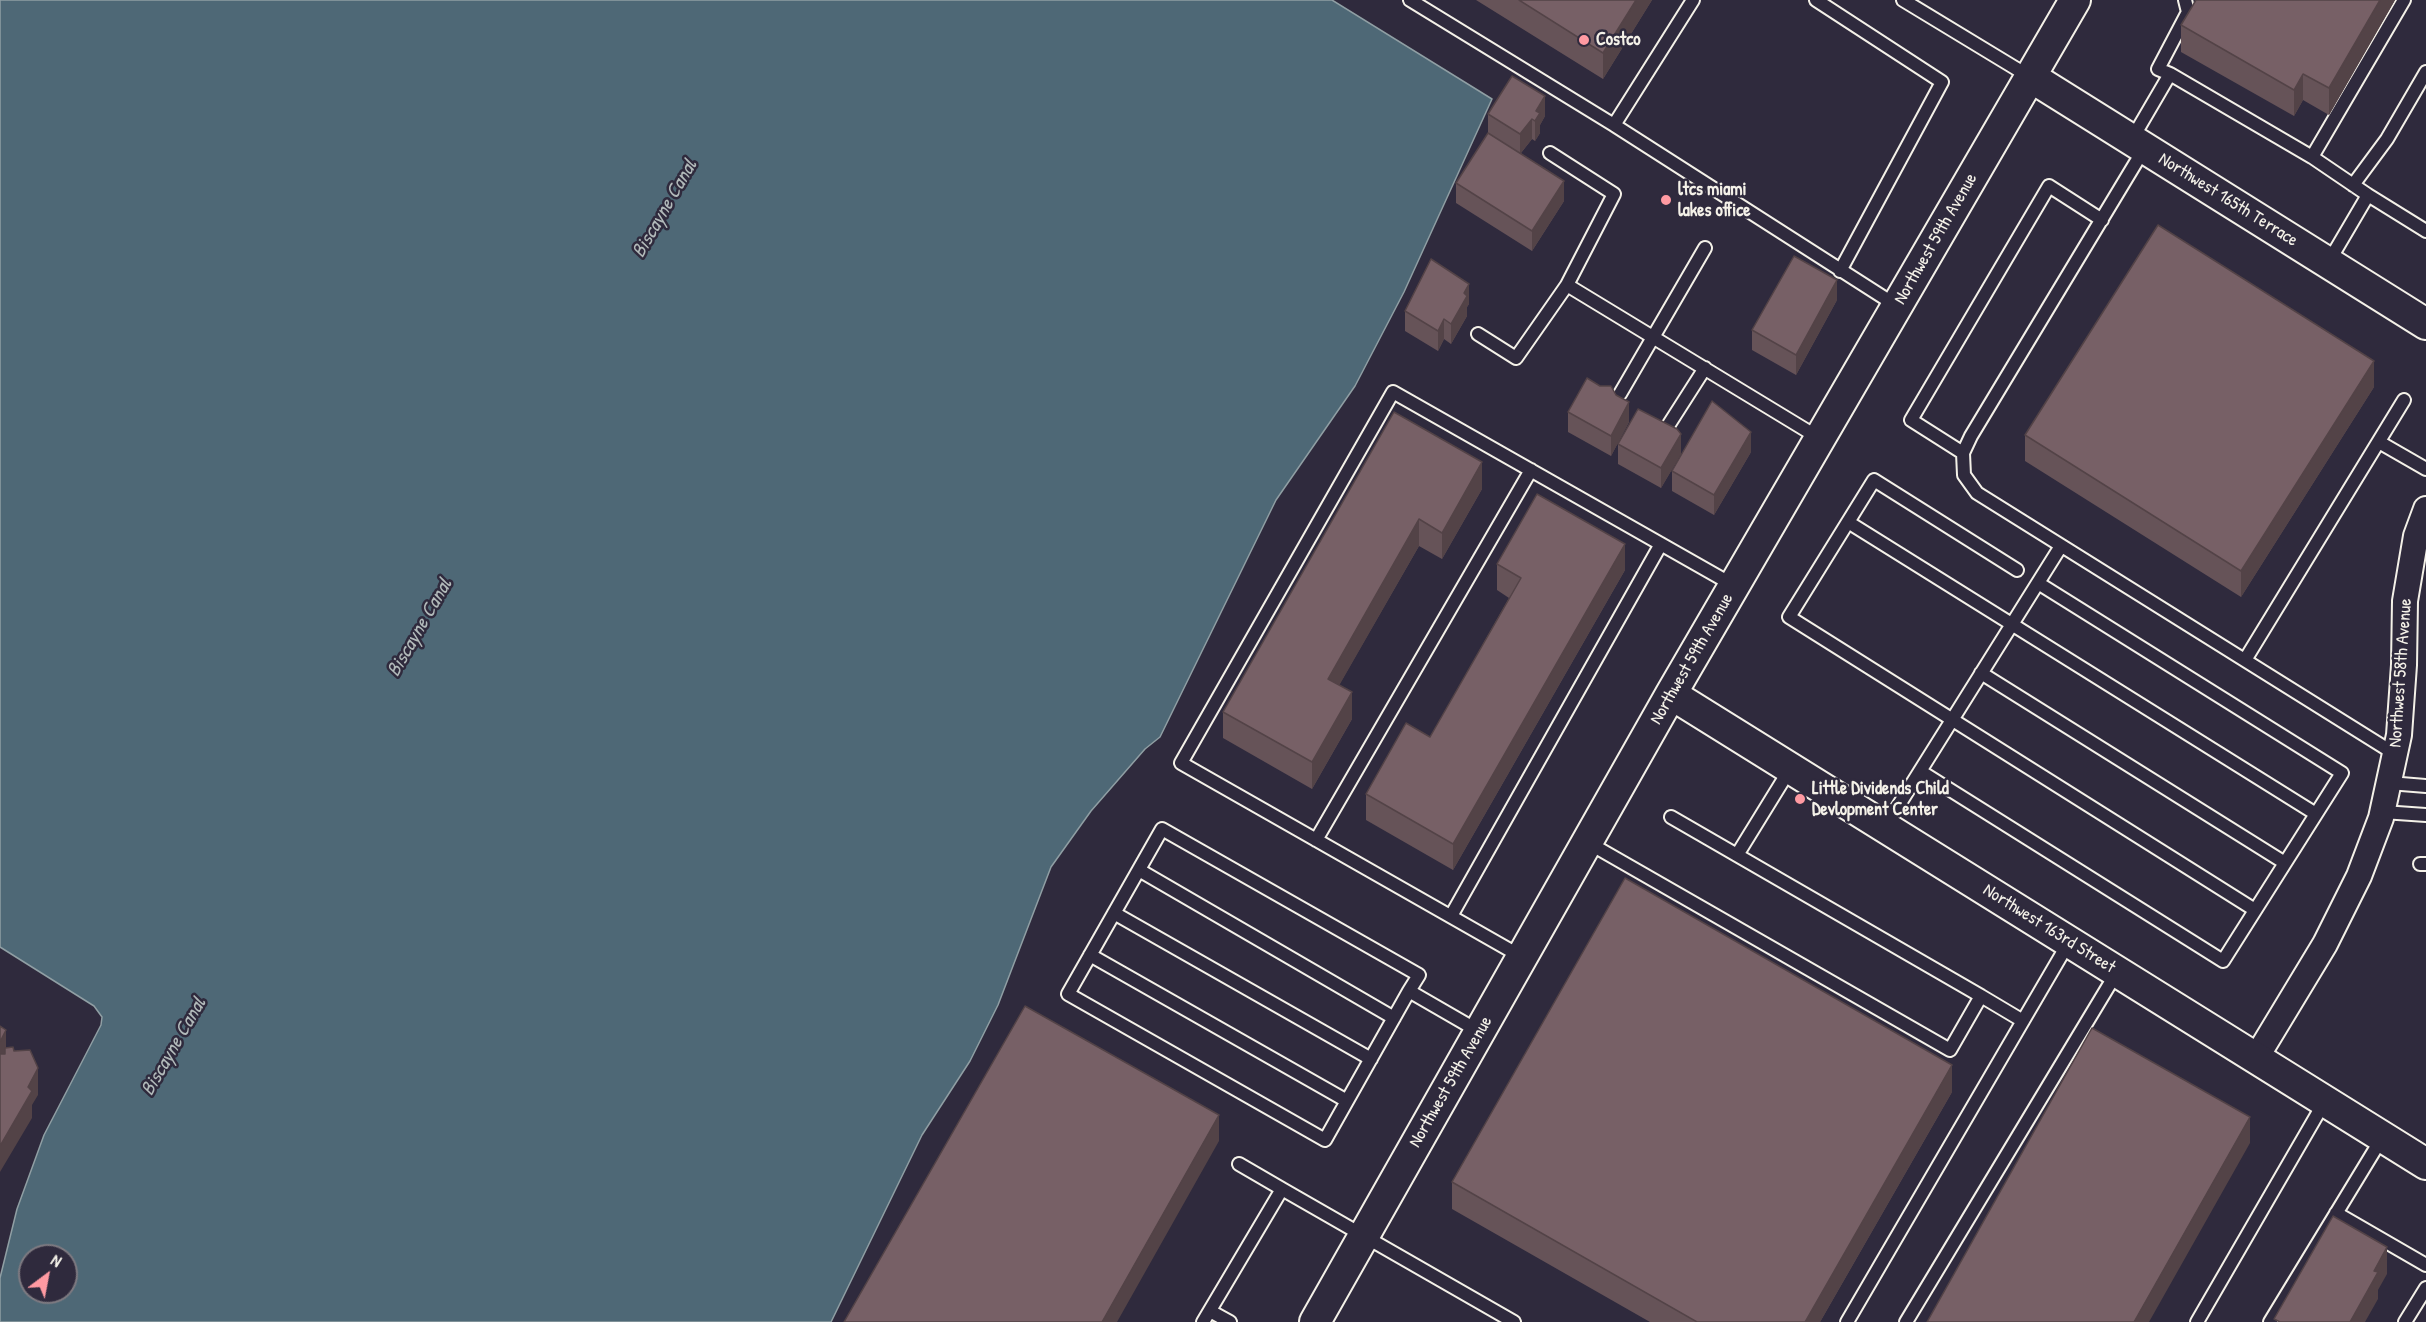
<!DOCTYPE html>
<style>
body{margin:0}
#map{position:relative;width:2426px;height:1322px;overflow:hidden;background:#2f2a3d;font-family:"Patrick Hand",sans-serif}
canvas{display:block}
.north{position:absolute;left:18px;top:1244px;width:60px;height:60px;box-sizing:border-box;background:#2f2a3d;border:2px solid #7e7a81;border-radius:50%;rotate:32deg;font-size:16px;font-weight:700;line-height:24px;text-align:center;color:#f4f1e8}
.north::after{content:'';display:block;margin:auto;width:21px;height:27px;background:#ff9aa2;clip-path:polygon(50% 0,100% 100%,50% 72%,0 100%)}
</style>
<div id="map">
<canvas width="2426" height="1322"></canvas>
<div class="north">N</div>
</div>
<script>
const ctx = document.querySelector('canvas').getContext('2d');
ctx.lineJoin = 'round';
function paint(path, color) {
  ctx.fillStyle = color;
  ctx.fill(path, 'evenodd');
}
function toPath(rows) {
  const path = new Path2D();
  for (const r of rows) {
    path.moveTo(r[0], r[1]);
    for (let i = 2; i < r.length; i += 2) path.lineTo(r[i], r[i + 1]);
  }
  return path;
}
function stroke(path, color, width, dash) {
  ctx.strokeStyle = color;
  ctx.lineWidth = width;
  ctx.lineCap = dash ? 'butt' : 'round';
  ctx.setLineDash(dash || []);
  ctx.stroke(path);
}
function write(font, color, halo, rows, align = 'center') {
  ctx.font = font + ' "Patrick Hand",sans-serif';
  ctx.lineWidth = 5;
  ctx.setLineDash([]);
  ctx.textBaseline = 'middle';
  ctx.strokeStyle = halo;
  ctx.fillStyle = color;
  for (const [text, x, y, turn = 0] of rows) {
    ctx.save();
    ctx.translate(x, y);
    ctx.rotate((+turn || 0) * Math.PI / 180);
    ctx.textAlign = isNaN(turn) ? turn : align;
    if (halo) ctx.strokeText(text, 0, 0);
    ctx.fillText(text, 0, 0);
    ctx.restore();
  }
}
const water = toPath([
 [0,0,1332,0,1492,99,1404,292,1355,386,1276,500,1160,737,1145,749,1091,811,1051,867,998,1005,970,1061,922,1135,831,1322,0,1322,0,1278,17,1209,44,1135,101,1025,102,1017,94,1006,0,947,0,0],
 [30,1256,66,1256,66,1292,30,1292,30,1256]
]);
paint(water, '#4e6876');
stroke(water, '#909fa4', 1.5);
const service = toPath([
 [1410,0,1614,125],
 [1693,0,1614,125,1897,306],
 [1816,0,1942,82,1840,271],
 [1903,0,2030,77],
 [2170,74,2158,69,2188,12,2185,0],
 [2132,139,2170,74,2312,157,2368,195],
 [2144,149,1971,436,1963,453,1964,475,1977,493,2395,754],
 [1550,153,1614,194,1567,285,1819,438],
 [2312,157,2404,0],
 [2353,185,2387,139,2426,72],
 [2328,263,2368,195,2426,231],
 [1478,334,1516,358,1567,285],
 [1620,394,1705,248],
 [1666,429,1705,368],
 [2379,442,2426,469],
 [1963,453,1911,420,2049,186,2102,220],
 [1848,522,2316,814],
 [2017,570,1874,480,1789,617,2255,910],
 [2245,660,2404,400],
 [1981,673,2285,863],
 [1920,771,2223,961,2342,773,2038,583],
 [2389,783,2426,786],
 [2383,812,2426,815],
 [1885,827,2061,546],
 [1316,840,1531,470],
 [1587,842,1950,1050,1981,996,1671,817],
 [1737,855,1790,769],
 [2420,864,2426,864],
 [1139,870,1394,1018],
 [1114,913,1371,1059],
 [1451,916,1661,544],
 [1090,955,1347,1101],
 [1522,957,1181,763,1393,392,1733,585],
 [1409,991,1419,975,1162,829,1068,994,1325,1140,1409,991,1480,1032],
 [1981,996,2023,1021],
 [1239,1164,1282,1189],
 [2336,1213,2426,1265],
 [1210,1311,1230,1322],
 [1203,1322,1282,1189,1514,1322],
 [1847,1322,2069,942],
 [1906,1322,2117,972],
 [2197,1322,2325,1101],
 [2270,1322,2382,1138],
 [2405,1322,2426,1288]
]);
const minor = toPath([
 [2256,1058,2325,944,2359,876,2381,818,2399,735,2404,665,2405,601,2416,536,2426,509]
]);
const tertiary = toPath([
 [2031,77,2426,324],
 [1671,694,2426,1164],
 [1315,1322,1671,694,2075,0]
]);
stroke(service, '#f4f1e8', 16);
stroke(minor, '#f4f1e8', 28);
stroke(tertiary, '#f4f1e8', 34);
stroke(service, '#2f2a3d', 12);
stroke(minor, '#2f2a3d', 24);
stroke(tertiary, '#2f2a3d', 30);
paint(toPath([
 [1476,0,1652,0,1603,79],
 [2196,0,2395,0,2329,115,2303,100,2294,116,2181,52,2181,25],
 [1488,114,1545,116,1540,125,1540,133,1535,141,1532,139,1521,153,1564,201,1532,251,1456,203,1456,183,1488,133],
 [1837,300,1796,375,1752,350,1752,330],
 [1469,304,1467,307,1467,316,1451,344,1444,339,1438,351,1405,331,1405,311],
 [2374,387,2241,597,2025,461,2025,435],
 [1394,412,1482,489,1442,559,1419,546,1339,685,1352,719,1312,789,1223,738,1223,712],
 [1568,412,1629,422,1611,456,1568,432],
 [1618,444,1681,454,1661,488,1618,464],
 [1751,452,1714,515,1672,491,1672,471],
 [1497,564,1625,570,1453,870,1366,820,1366,794,1430,737,1509,598,1497,590],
 [1952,1092,1820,1322,1650,1322,1452,1209,1452,1182]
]), '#665358');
paint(toPath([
 [1636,0,1652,0,1603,79,1603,53],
 [2380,0,2395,0,2329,115,2329,88],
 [2303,74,2303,100,2294,116,2294,90],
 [1545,96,1545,116,1540,125,1540,133,1535,141,1535,121,1536,111],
 [1532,119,1532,139,1520,154,1520,134],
 [1564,181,1564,201,1532,251,1532,231],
 [1837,280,1837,300,1796,375,1796,355],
 [1469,284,1469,304,1467,307,1467,316,1451,344,1451,324,1464,293],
 [1444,319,1444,339,1438,351,1438,331],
 [2374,361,2374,387,2241,597,2241,571],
 [1629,402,1629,422,1611,456,1611,436],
 [1751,432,1751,452,1714,515,1714,495],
 [1681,434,1681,454,1661,488,1661,468],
 [1482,462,1482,489,1442,559,1442,533],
 [1419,519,1419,546,1328,705,1328,679],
 [1625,544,1625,570,1453,870,1453,844],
 [1352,692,1352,719,1312,789,1312,762],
 [6,1030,6,1057,0,1068,0,1042],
 [1952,1065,1952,1092,1820,1322,1805,1322],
 [38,1068,38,1095,32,1105,32,1118,0,1172,0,1146,28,1087],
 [1219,1115,1219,1141,1117,1322,1102,1322],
 [2250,1117,2250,1143,2149,1322,2134,1322],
 [2387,1247,2387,1274,2378,1290,2378,1299,2365,1322,2350,1322,2374,1271]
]), '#534347');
const building = toPath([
 [1519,0,1636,0,1603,53,1519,0],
 [2196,0,2380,0,2329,88,2303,74,2294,90,2181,25,2196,0],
 [1512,76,1545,96,1536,111,1540,113,1535,121,1532,119,1520,134,1488,114,1512,76],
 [1488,133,1564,181,1532,231,1456,183,1488,133],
 [2158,225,2374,361,2241,571,2025,435,2158,225],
 [1794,256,1837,280,1796,355,1752,330,1794,256],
 [1431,259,1469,284,1464,293,1467,296,1451,324,1444,319,1438,331,1405,311,1431,259],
 [1587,378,1600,386,1611,386,1616,395,1629,402,1611,436,1568,412,1587,378],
 [1712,401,1751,432,1714,495,1672,471,1712,401],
 [1638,409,1677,429,1681,434,1661,468,1618,444,1638,409],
 [1394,412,1482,462,1442,533,1419,519,1328,679,1352,692,1312,762,1223,712,1394,412],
 [1537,494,1625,544,1453,844,1366,794,1406,723,1430,737,1521,578,1497,564,1537,494],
 [1625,878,1952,1065,1805,1322,1697,1322,1452,1182,1625,878],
 [1025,1006,1219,1115,1102,1322,844,1322,1025,1006],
 [0,1026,6,1030,0,1042,0,1026],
 [2092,1028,2250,1117,2134,1322,1927,1322,2092,1028],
 [13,1047,14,1051,30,1050,38,1068,28,1087,32,1091,0,1146,0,1054,5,1054,5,1048,13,1047],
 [2333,1216,2387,1247,2374,1271,2378,1272,2350,1322,2280,1322,2274,1319,2333,1216]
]);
paint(building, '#776066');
stroke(building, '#534347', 1.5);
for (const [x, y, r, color] of [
 [1584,40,6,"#ff9aa2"],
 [1666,200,6,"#ff9aa2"],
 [1800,799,6,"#ff9aa2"]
]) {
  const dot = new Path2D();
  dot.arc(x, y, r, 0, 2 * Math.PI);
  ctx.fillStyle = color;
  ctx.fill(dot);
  stroke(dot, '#2f2a3d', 2);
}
write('bold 18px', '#f4f1e8', '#2f2a3d', [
 ["Costco",1596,40],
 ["ltcs miami",1678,190],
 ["lakes office",1678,211],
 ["Little Dividends Child",1812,789],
 ["Devlopment Center",1812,810]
], 'left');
write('18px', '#f4f1e8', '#2f2a3d', [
 ["Northwest 165th Terrace",2228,200,32],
 ["Northwest 59th Avenue",1936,239,-60],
 ["Northwest 59th Avenue",1692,659,-60],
 ["Northwest 58th Avenue",2401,673,-86],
 ["Northwest 163rd Street",2049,929,32],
 ["Northwest 59th Avenue",1451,1082,-60]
]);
write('italic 20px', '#b2baba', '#2f2a3d', [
 ["Biscayne Canal",665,209,-60],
 ["Biscayne Canal",420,628,-60],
 ["Biscayne Canal",174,1047,-60]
]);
</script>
